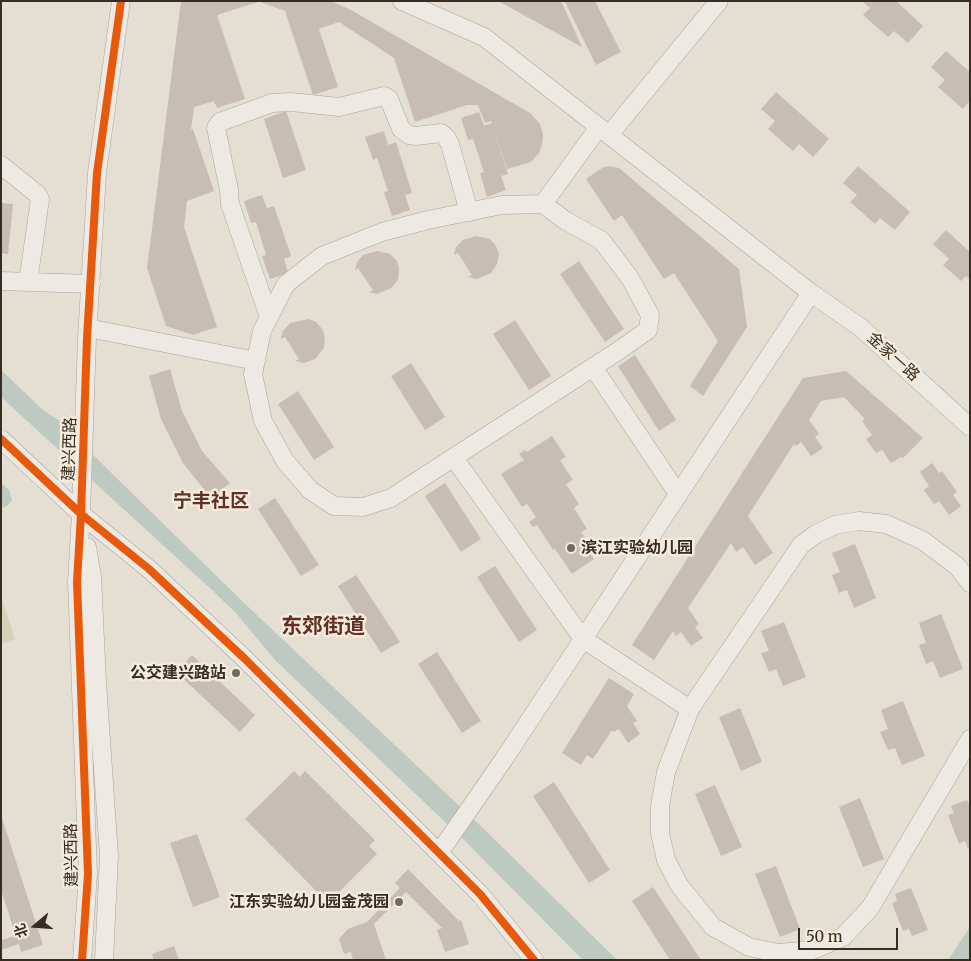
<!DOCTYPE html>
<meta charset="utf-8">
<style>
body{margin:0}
#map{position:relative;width:971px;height:961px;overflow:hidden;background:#e4ded3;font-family:Merriweather,"Noto Sans SC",serif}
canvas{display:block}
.frame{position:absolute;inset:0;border:2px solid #392c23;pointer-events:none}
.north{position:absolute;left:10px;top:901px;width:50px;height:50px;-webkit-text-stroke:4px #f3ebdb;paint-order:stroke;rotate:252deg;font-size:14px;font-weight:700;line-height:20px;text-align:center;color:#392c23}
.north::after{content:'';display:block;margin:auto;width:18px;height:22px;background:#392c23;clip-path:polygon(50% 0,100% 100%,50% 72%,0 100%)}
.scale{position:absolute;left:798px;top:928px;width:100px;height:22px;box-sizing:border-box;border:2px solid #392c23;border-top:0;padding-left:6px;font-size:15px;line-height:18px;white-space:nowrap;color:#392c23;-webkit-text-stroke:4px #f3ebdb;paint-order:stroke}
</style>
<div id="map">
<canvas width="971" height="961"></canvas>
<div class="frame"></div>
<div class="north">北</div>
<div class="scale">50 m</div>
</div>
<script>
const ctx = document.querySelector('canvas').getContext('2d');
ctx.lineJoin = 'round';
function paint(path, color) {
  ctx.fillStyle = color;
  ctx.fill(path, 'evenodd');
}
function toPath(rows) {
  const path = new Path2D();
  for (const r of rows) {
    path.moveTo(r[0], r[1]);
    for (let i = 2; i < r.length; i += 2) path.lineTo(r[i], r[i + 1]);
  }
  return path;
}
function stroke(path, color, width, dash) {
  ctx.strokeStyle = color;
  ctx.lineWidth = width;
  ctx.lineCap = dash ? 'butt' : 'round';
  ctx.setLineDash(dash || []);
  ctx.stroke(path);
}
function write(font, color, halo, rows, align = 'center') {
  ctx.font = font + ' Merriweather,"Noto Sans SC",serif';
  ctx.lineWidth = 5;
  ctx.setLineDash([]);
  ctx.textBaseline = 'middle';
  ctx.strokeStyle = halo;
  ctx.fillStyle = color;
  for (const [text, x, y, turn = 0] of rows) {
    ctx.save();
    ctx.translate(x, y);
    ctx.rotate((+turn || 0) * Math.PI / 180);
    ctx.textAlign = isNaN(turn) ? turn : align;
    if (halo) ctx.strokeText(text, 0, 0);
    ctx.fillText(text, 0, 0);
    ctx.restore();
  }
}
paint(toPath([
 [1,597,15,639,1,644]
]), '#d4d2b8');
paint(toPath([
 [1,370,44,411,70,427,88,450,243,602,487,832,617,960,583,960,463,839,276,661,235,612,212,590,1,397],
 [1,483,9,490,12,500,7,506,1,508],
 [970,926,970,960,948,960,968,930]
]), '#bdc9c1');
paint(toPath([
 [181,1,258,2,217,15,245,99,217,108,214,101,194,107,191,130,193,129,214,191,187,201,184,227,217,327,193,335,166,326,147,268],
 [258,1,331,1,351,10,530,113,540,124,543,134,542,145,539,153,531,162,507,169,492,126,508,174,501,176,506,190,487,197,480,173,484,172,473,139,468,140,461,118,479,112,484,126,492,123,491,121,485,123,478,105,467,105,415,122,394,58,339,22,319,29,338,87,313,95,285,11],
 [498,1,559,1,562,3,582,47],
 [566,1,595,1,621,52,596,65,565,2],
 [862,1,896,1,923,26,908,43,894,31,888,37,863,15,870,8],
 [946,51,970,72,970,103,969,102,963,109,938,87,945,80,931,67],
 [776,92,829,139,813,157,799,144,793,151,768,129,775,121,761,109],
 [286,111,306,170,283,178,264,119],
 [384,131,388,145,396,142,412,193,405,195,410,210,392,216,384,192,388,191,377,158,373,160,365,137],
 [608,166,619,168,739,269,747,327,703,396,690,386,718,341,674,273,664,279,622,215,614,221,586,179,602,168],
 [858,166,910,212,895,230,880,218,875,224,850,202,857,195,843,183],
 [262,195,267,208,274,206,291,256,284,259,288,273,270,279,262,256,266,255,256,222,251,223,244,201],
 [1,203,13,204,8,254,1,253],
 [946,230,970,252,970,279,966,276,961,281,943,265,949,259,933,244],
 [476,236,490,239,496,246,499,254,497,264,491,273,477,279,468,277,472,275,458,253,454,255,454,254,456,247,463,240],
 [377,251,390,254,397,261,399,269,398,280,391,288,377,294,369,292,373,290,358,268,355,271,357,262,363,255],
 [579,261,624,329,605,342,560,274],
 [308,319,316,322,323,330,325,338,324,348,315,359,304,363,295,361,299,359,285,337,281,339,281,337,283,331,290,323],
 [515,320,551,376,529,390,493,334],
 [635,355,676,420,659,431,618,366],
 [411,363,445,417,425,430,391,376],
 [170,369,182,411,202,451,230,483,211,498,183,463,161,419,149,376],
 [846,371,923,438,903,458,901,457,891,463,882,450,876,453,866,439,872,435,862,421,865,419,844,397,821,401,809,420,819,434,815,437,823,448,811,456,801,442,796,446,794,444,748,516,773,553,755,565,743,547,736,552,731,543,688,608,699,624,695,627,703,638,691,646,681,632,676,636,673,631,654,660,632,645,803,378],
 [298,391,334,447,314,460,278,404],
 [552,436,566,457,560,460,573,480,566,484,579,504,574,508,587,529,581,532,585,537,581,540,594,559,572,574,555,549,553,550,537,525,533,527,529,522,536,517,527,504,522,507,501,474,524,460,519,454,525,450,527,452],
 [932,463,939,473,942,471,957,492,953,495,961,506,949,515,939,501,934,504,924,490,929,486,920,472],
 [445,483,481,539,461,552,425,496],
 [275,498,319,565,301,576,258,509],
 [855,544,876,598,854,608,847,590,839,593,832,575,840,572,832,553],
 [495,566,537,630,519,642,477,577],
 [356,575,400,642,381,653,338,586],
 [941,614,963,669,940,678,933,661,926,664,919,645,926,643,919,623],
 [784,622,806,677,783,686,776,669,769,672,761,653,769,651,761,631],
 [437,652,481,721,462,733,418,664],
 [192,655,255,715,240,732,176,672],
 [609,678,634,694,627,706,637,721,633,723,640,734,628,743,619,729,613,732,612,730,593,759,587,755,581,765,562,753],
 [903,701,925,756,902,765,895,748,888,750,880,732,888,729,881,710],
 [740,708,762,762,741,771,719,717],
 [294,771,300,777,305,771,375,840,369,846,377,854,328,903,245,819],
 [554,782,610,870,589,883,533,796],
 [715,785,742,847,721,856,695,794],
 [860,798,884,859,863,867,839,807],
 [967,800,970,806,970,848,968,849,965,841,959,844,948,815,954,813,951,806],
 [2,818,43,945,21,952,19,944,1,950,1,940,16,936,1,890],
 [197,834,220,897,193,907,170,843],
 [776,866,800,929,780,937,755,874],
 [408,869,459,921,461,920,469,944,445,952,437,930,442,928,406,892,374,924,386,960,353,960,351,952,344,954,339,939,348,929,367,922,400,888,395,883],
 [653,887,701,960,670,960,632,901],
 [911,888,928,930,912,936,909,929,903,931,892,903,897,901,895,894],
 [174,946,179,960,154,960,152,954]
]), '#c8bdb4');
const minor = toPath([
 [402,1,484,37,811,293,860,327,970,427],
 [609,135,719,1],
 [1,165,37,194,40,199,28,282],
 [543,204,566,221,601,240,630,278,650,315,648,330,618,351,391,498,363,507,334,506,310,490,285,461,263,421,253,374,262,331,286,284,322,256,382,232,428,220,502,205,543,204],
 [543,204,599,127],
 [1,281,91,284],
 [269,317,230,204,229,190,216,128,220,122,272,103,291,102,339,107,384,96,389,99,401,129,409,135,416,136,441,133,446,137,450,144,469,212],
 [88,328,256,361],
 [593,367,678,494],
 [1,439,81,514,149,569,245,659,480,894,534,960],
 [454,458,583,639,690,709],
 [87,547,92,577,97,682,109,856,104,960],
 [970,583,957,566,922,540,886,524,859,521,835,525,816,534,801,545,690,709,666,772,660,806,660,833,666,860,679,885,713,927,749,947,778,953,813,950,843,937,870,908,970,739],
 [439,853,504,759,811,293],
 [82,960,88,874,77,582,81,514,87,338,97,173,121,1]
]);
stroke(minor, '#aaa49b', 19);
stroke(minor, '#edeae3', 18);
stroke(toPath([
 [1,439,81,514,149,569,245,659,480,894,534,960],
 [82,960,88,874,77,582,81,514,87,338,97,173,121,1]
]), '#e8590c', 8);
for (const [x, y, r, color] of [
 [571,548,5,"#756a61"],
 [236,673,5,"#756a61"],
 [399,902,5,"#756a61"]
]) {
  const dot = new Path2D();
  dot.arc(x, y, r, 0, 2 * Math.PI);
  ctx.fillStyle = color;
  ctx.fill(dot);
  stroke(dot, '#f3ebdb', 2);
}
write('16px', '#392c23', '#f3ebdb', [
 ["金家一路",893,357,42],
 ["建兴西路",70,449,-88],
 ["建兴西路",72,855,-91]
]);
write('bold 16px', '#392c23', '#f3ebdb', [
 ["滨江实验幼儿园",581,548,"left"],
 ["公交建兴路站",226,673],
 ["江东实验幼儿园金茂园",389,902]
], 'right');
write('bold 19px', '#612f27', '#f3ebdb', [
 ["宁丰社区",211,502]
]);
write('bold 21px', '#612f27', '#f3ebdb', [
 ["东郊街道",323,627]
]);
</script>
